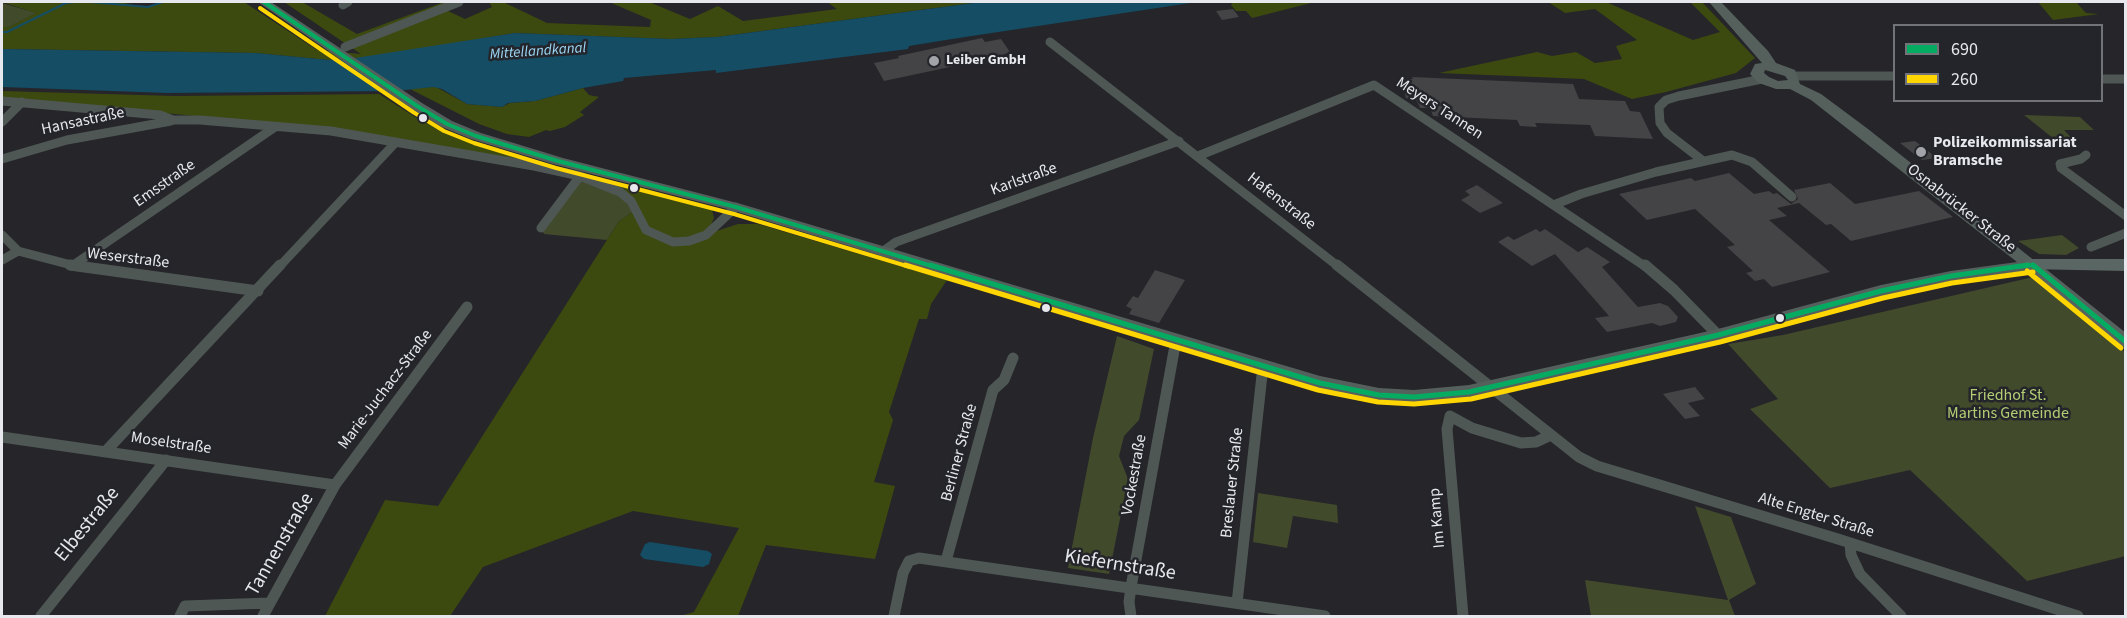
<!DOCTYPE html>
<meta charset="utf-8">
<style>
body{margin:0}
#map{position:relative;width:2127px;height:618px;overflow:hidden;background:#25252a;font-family:"Source Sans 3",sans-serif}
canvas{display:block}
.frame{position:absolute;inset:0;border:3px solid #e7e8ed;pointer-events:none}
.legend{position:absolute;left:1893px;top:24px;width:210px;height:78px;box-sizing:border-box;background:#24242b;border:2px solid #727279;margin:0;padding:8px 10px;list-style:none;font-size:18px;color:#e7e8ed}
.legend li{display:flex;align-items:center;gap:12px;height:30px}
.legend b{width:30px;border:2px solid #727279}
</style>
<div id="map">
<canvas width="2127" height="618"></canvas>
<div class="frame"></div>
<ul class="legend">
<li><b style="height:8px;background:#06ab62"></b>690</li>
<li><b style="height:8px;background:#ffd601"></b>260</li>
</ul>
</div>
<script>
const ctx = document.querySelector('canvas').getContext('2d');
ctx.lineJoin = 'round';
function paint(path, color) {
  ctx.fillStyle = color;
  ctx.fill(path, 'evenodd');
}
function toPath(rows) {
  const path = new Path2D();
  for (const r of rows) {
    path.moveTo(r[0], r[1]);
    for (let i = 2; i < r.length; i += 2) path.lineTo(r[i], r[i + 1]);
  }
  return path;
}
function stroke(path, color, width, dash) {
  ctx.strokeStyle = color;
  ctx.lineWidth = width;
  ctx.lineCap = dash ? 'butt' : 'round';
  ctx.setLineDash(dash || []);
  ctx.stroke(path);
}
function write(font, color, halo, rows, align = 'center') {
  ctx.font = font + ' "Source Sans 3",sans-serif';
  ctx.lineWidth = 5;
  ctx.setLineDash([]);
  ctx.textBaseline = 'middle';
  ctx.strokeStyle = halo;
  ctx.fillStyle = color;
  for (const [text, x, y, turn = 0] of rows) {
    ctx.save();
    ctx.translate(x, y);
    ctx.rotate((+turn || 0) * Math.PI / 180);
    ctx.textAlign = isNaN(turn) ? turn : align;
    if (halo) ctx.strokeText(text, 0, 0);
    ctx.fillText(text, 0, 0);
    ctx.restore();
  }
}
paint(toPath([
 [2,3,37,13,9,27,2,27],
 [2024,115,2080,117,2094,130,2064,130,2079,146,2064,147],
 [580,176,620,192,636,210,619,221,607,240,544,234,541,228],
 [2062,235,2079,248,2066,255,2039,254,2018,241],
 [2033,277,2125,352,2126,556,2027,581,1910,470,1830,488,1750,409,1778,399,1728,344,1783,335],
 [1117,336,1154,349,1139,420,1124,436,1119,456,1128,479,1109,574,1068,568,1093,438],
 [1258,493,1337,505,1338,523,1293,516,1287,548,1253,542],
 [1695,506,1731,517,1756,584,1729,600,1735,616,1591,616,1585,580,1728,600]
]), '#414a2b');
paint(toPath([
 [2,2,121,2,136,6,148,7,163,2,244,2,317,50,361,54,284,2,302,2,357,34,444,2,455,2,444,9,465,19,492,7,489,2,503,2,547,23,650,27,651,20,609,2,649,2,690,19,718,6,743,21,837,9,827,2,981,2,717,37,671,39,515,33,368,58,329,60,256,53,2,49,2,27,9,27,36,13],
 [1233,2,1315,2,1252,18,1246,11,1236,11,1231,5],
 [1548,2,1606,2,1693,40,1720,32,1690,2,1702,2,1755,58,1736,73,1666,92,1632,99,1584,79,1439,73,1537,52,1552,56,1576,52,1595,63,1622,59,1616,46,1637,40,1595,9,1565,13],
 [2038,2,2076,2,2086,13,2099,14,2053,20],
 [436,87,467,104,502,107,510,103,535,101,583,88,589,95,599,97,580,112,584,115,565,127,550,131,546,130,529,137,507,134,479,124,408,88],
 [2,91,175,96,379,94,420,120,472,143,518,158,647,189,712,210,714,218,707,234,738,224,758,224,947,280,931,304,927,319,919,319,889,412,893,420,874,482,895,486,875,559,766,545,738,616,680,616,694,612,739,528,633,511,483,567,450,616,325,616,385,500,438,506,619,221,636,210,630,200,580,176,278,124,29,100,2,99]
]), '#3c4a0f');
paint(toPath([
 [981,2,1197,2,952,39,909,46,908,49,716,73,716,70,624,78,623,81,583,88,535,101,508,103,502,107,467,104,442,89,433,87,396,91,167,93,2,87,2,49,256,53,329,60,349,59,515,33,671,39,717,37],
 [650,542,708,551,712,554,709,564,703,567,644,559,640,555,645,544]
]), '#144d64');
stroke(toPath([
 [90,2,148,7,163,2],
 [2,32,7,32,66,3,75,2]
]), '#144d64', 2);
paint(toPath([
 [1233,9,1239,17,1222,20,1216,11],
 [982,38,985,42,1001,39,1010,52,997,57,884,81,874,63,899,58,898,56],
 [1412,77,1573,84,1579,99,1625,101,1630,111,1640,112,1653,139,1595,136,1590,125,1535,123,1537,127,1520,126,1517,120,1433,116,1430,108,1420,108,1417,101,1406,98,1401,79,1413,79],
 [1915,141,1937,158,1922,160,1900,143],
 [1729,173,1754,194,1769,191,1773,194,1777,193,1791,204,1798,199,1794,190,1830,183,1855,204,1919,191,1953,217,1851,241,1831,224,1826,225,1799,203,1777,208,1787,216,1769,220,1830,272,1772,287,1764,279,1755,281,1746,273,1753,271,1727,247,1735,245,1695,209,1647,220,1619,194,1691,178,1695,181],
 [1477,185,1503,203,1480,213,1461,200,1470,195,1465,191],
 [1536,229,1540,232,1545,229,1578,252,1587,247,1610,262,1602,267,1638,307,1660,303,1668,306,1678,317,1676,322,1660,326,1652,323,1607,332,1595,318,1609,316,1555,254,1532,266,1498,242,1508,236,1514,240],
 [1155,270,1185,280,1159,323,1129,314,1132,309,1126,306,1133,296,1138,298],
 [1695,387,1705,399,1688,403,1700,416,1685,419,1663,394]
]), '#444345');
stroke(toPath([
 [343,5,348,2],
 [1050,42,1339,267],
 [345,47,459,2],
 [1794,76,1894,76],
 [2102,79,2126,79],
 [2,101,160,115,173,120,200,120,331,131,534,166,580,176,620,192,631,201,646,230,673,242,689,241,706,235,736,207],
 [2,122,22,102],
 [2086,155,2081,159,2060,164,2061,168,2126,216],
 [1198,156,1374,85,1646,267],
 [2,159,67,140,171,121],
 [1702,160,1667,133,1660,123,1659,107,1666,100,1679,96,1762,79],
 [1556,204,1581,194,1656,172,1732,155,1752,162,1792,197],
 [541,228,580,176],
 [2,235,18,251,79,267],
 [2091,247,2126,233],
 [882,252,896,242,1179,141],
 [2,260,18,251],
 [72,266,275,127],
 [279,267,396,142]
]), '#4e5754', 9);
stroke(toPath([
 [70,265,258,291],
 [1337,265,1579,457,1597,466,1838,539,2078,616],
 [1645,265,1674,290,1718,335],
 [2,437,335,485],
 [106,451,280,265],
 [1850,544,1851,555,1860,574,1901,616],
 [946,561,993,390,1004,380,1013,358],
 [1237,603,1263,366],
 [41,616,166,460],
 [180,616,185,606,269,603],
 [263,616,335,485,467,307],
 [894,616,903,573,909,561,919,558,1325,616],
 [1131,616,1129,602,1131,587,1174,351,1179,340],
 [1463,616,1447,429,1450,416,1472,428,1521,443,1536,442,1551,435]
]), '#4e5754', 11);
paint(toPath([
 [2032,260,2037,262,2126,333,2126,347,2121,346,2027,268,2025,265,2027,262,2032,260]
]), '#57625f');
paint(toPath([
 [258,2,271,2,422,103,452,121,481,133,563,158,741,204,1320,376,1379,388,1414,390,1469,385,1718,329,1881,285,1951,271,2017,262,1811,100,1790,89,1776,89,1759,83,1750,74,1755,64,1762,63,1709,2,1721,2,1768,51,1776,63,1795,70,1800,84,1821,94,1868,129,2040,265,2038,269,2032,270,1951,281,1881,297,1718,341,1469,399,1414,404,1379,402,1320,390,731,210,553,164,471,139,442,127,412,109,258,2],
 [1765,70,1785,76,1788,80,1778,81,1769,77,1764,73,1765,70]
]), '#55605d');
paint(toPath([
 [2032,259,2126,259,2126,271,2026,269,2023,265,2026,261,2032,259]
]), '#5a6663');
stroke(toPath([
 [264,2,417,106,447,124,476,136,558,161,736,207,935,267],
 [2032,265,2034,267],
 [2017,267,2032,265]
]), '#06ab62', 4);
stroke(toPath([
 [930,265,1320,383,1379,395,1414,397,1469,392,1718,335,1881,291,1951,276,2028,265],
 [2033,265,2126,342]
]), '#06ab62', 5);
stroke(toPath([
 [260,8,413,112,444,131,474,143,556,168,734,214,910,267]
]), '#ffd601', 4);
stroke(toPath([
 [905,265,1318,390,1378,402,1414,404,1471,399,1720,342,1883,298,1952,283,2033,272],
 [2027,271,2121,348]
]), '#ffd601', 5);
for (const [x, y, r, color] of [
 [934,61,6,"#a3a4a9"],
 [423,118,5,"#e7e8ed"],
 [1921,152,6,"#a3a4a9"],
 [634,188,5,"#e7e8ed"],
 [1046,308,5,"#e7e8ed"],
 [1780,318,5,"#e7e8ed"]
]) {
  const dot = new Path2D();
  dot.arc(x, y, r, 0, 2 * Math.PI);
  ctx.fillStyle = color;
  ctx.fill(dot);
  stroke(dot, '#24242b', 2);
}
write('bold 14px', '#e7e8ed', '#24242b', [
 ["Leiber GmbH",946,61]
], 'left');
write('italic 15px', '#9cd7f4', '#24242b', [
 ["Mittellandkanal",538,52,-4]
]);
write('16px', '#e7e8ed', '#24242b', [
 ["Meyers Tannen",1439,109,33],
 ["Hansastraße",83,122,-12],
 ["Karlstraße",1024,180,-20],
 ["Emsstraße",165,184,-35],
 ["Hafenstraße",1281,202,38],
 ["Osnabrücker Straße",1961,209,38],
 ["Weserstraße",128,259,7],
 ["Marie-Juchacz-Straße",386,390,-53],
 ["Moselstraße",171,444,8],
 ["Berliner Straße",960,453,-75],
 ["Vockestraße",1135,475,-80],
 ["Breslauer Straße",1233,483,-84],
 ["Alte Engter Straße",1816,516,17],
 ["Im Kamp",1438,518,-95]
]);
write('bold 16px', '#e7e8ed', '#24242b', [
 ["Polizeikommissariat",1933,143],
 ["Bramsche",1933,161]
], 'left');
write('16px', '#b4ce73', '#24242b', [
 ["Friedhof St.",2008,396],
 ["Martins Gemeinde",2008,414]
]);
write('20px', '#e7e8ed', '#24242b', [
 ["Elbestraße",88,525,-51],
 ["Tannenstraße",281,545,-60],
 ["Kiefernstraße",1120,566,9]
]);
</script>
